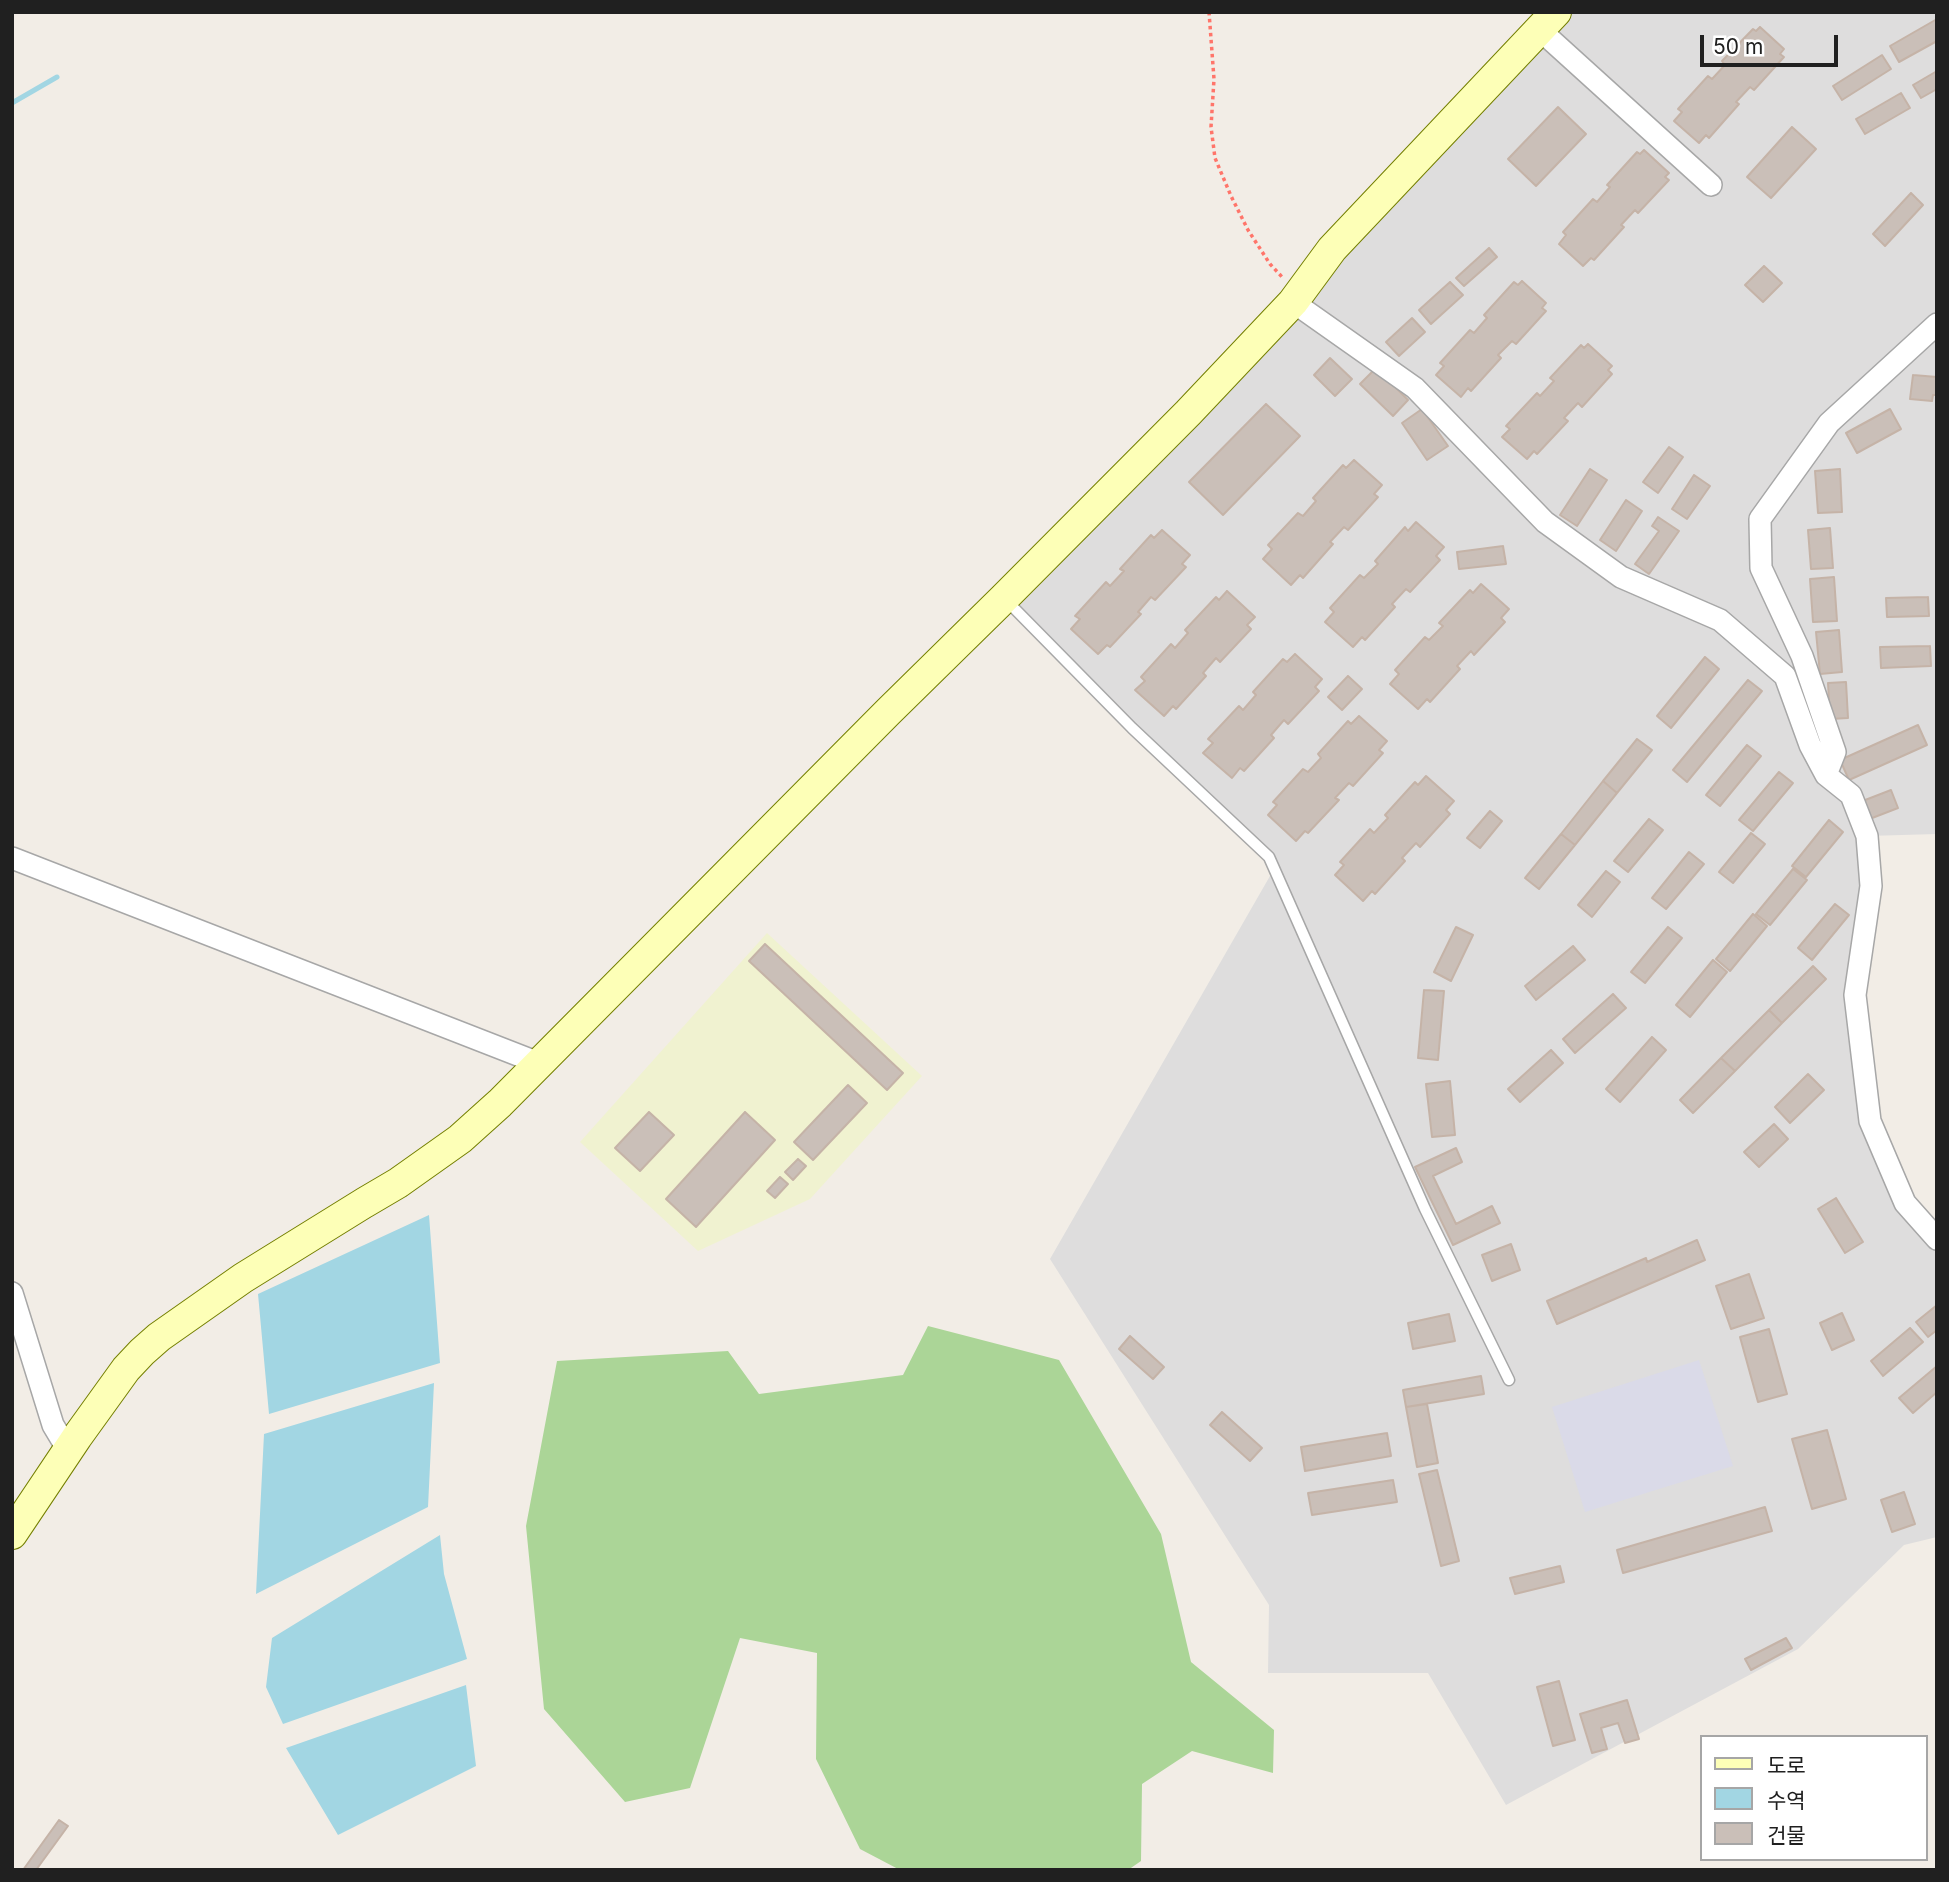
<!DOCTYPE html>
<meta charset="utf-8">
<style>
body{margin:0}
#map{position:relative;width:1949px;height:1882px;overflow:hidden;background:#f2ede6;font-family:Inter,"Noto Sans KR",sans-serif}
canvas{display:block}
.frame{position:absolute;inset:0;border:14px solid #202020;pointer-events:none}
.legend{position:absolute;left:1700px;top:1735px;width:228px;height:126px;box-sizing:border-box;background:#fff;border:2px solid #a6a6a6;margin:0;padding:9px 12px;list-style:none;font-size:21px;color:#202020}
.legend li{display:flex;align-items:center;gap:14px;height:35px}
.legend b{width:35px;border:2px solid #a6a6a6}
.scale{position:absolute;left:1700px;top:35px;width:138px;height:32px;box-sizing:border-box;border:4px solid #202020;border-top:0;padding-left:9px;font-size:21px;line-height:24px;white-space:nowrap;color:#202020;-webkit-text-stroke:5px #fff;paint-order:stroke}
</style>
<div id="map">
<canvas width="1949" height="1882"></canvas>
<div class="frame"></div>
<ul class="legend">
<li><b style="height:9px;background:#fdffb7"></b>도로</li>
<li><b style="height:19px;background:#a2d6e3"></b>수역</li>
<li><b style="height:19px;background:#cabfb8"></b>건물</li>
</ul>
<div class="scale">50 m</div>
</div>
<script>
const ctx = document.querySelector('canvas').getContext('2d');
ctx.lineJoin = 'round';
function paint(path, color) {
  ctx.fillStyle = color;
  ctx.fill(path, 'evenodd');
}
function toPath(rows) {
  const path = new Path2D();
  for (const r of rows) {
    path.moveTo(r[0], r[1]);
    for (let i = 2; i < r.length; i += 2) path.lineTo(r[i], r[i + 1]);
  }
  return path;
}
function stroke(path, color, width, dash) {
  ctx.strokeStyle = color;
  ctx.lineWidth = width;
  ctx.lineCap = dash ? 'butt' : 'round';
  ctx.setLineDash(dash || []);
  ctx.stroke(path);
}
paint(toPath([
 [1556,12,1937,12,1937,834,1867,836,1855,995,1870,1121,1937,1239,1937,1537,1904,1545,1798,1649,1506,1805,1428,1673,1268,1673,1269,1605,1050,1259,1274,869,1004,598]
]), '#dedddd');
paint(toPath([
 [767,933,922,1076,810,1199,698,1251,580,1142]
]), '#f0f2d0');
paint(toPath([
 [928,1326,1059,1360,1161,1534,1191,1662,1274,1730,1273,1773,1192,1751,1142,1784,1141,1861,1128,1870,900,1870,860,1849,816,1759,817,1653,740,1638,690,1788,625,1802,544,1709,526,1526,557,1361,728,1351,759,1394,903,1375]
]), '#abd597');
paint(toPath([
 [1699,1360,1733,1466,1585,1512,1552,1407]
]), '#dadae8');
paint(toPath([
 [429,1215,440,1363,269,1414,258,1294],
 [434,1383,428,1507,256,1594,264,1434],
 [440,1535,444,1574,467,1659,283,1724,266,1687,272,1638],
 [466,1685,476,1766,338,1835,286,1748]
]), '#a2d6e3');
stroke(toPath([
 [12,103,57,77]
]), '#a2d6e3', 5);
const building = toPath([
 [1937,19,1937,41,1899,62,1890,46,1937,19],
 [1760,27,1784,49,1780,54,1784,57,1754,90,1750,87,1736,102,1739,104,1709,138,1706,135,1699,143,1674,121,1682,112,1678,109,1708,76,1712,79,1725,65,1722,61,1753,29,1756,31,1760,27],
 [1882,55,1891,69,1842,100,1833,86,1882,55],
 [1937,71,1937,89,1921,98,1913,85,1937,71],
 [1901,93,1910,108,1865,134,1856,119,1901,93],
 [1558,107,1586,134,1536,186,1508,159,1558,107],
 [1792,127,1816,149,1771,198,1747,177,1792,127],
 [1644,150,1669,173,1665,177,1669,180,1638,213,1635,210,1621,225,1624,227,1594,260,1591,258,1583,266,1559,244,1566,235,1563,232,1593,199,1597,202,1610,187,1607,185,1637,152,1640,154,1644,150],
 [1911,193,1923,205,1885,246,1873,234,1911,193],
 [1489,248,1497,257,1464,286,1456,278,1489,248],
 [1764,266,1782,283,1763,302,1745,285,1764,266],
 [1522,281,1546,303,1542,308,1546,311,1516,344,1512,341,1498,355,1501,358,1471,391,1468,388,1461,397,1436,375,1444,366,1440,363,1470,330,1474,333,1487,318,1484,315,1514,282,1518,285,1522,281],
 [1450,282,1463,295,1431,324,1419,310,1450,282],
 [1412,318,1425,332,1399,356,1386,342,1412,318],
 [1588,344,1612,366,1608,370,1612,374,1582,407,1578,403,1564,418,1568,421,1537,454,1534,451,1527,459,1502,437,1510,429,1506,426,1537,393,1540,396,1554,381,1550,378,1581,345,1584,348,1588,344],
 [1330,358,1352,379,1335,396,1314,375,1330,358],
 [1376,368,1408,400,1393,416,1360,384,1376,368],
 [1913,375,1937,377,1937,395,1933,395,1932,401,1910,399,1913,375],
 [1266,404,1300,436,1223,515,1189,482,1266,404],
 [1422,409,1448,446,1427,460,1402,423,1422,409],
 [1890,409,1901,429,1857,453,1846,433,1890,409],
 [1669,447,1683,457,1658,493,1643,482,1669,447],
 [1354,460,1382,485,1374,494,1378,497,1348,530,1344,527,1330,542,1333,544,1303,578,1300,575,1291,585,1263,559,1272,549,1268,545,1298,513,1303,516,1316,501,1313,498,1343,465,1346,468,1354,460],
 [1590,469,1607,480,1577,526,1560,515,1590,469],
 [1840,469,1842,512,1818,513,1815,471,1840,469],
 [1694,475,1710,486,1687,519,1672,509,1694,475],
 [1626,500,1642,511,1616,551,1600,540,1626,500],
 [1658,517,1679,531,1649,574,1635,564,1659,531,1652,526,1658,517],
 [1416,522,1444,547,1436,556,1440,560,1410,592,1406,589,1392,604,1395,607,1365,640,1362,637,1353,647,1325,622,1334,612,1330,608,1360,575,1364,578,1378,564,1375,561,1405,527,1408,531,1416,522],
 [1830,528,1833,568,1811,569,1808,530,1830,528],
 [1162,530,1190,555,1182,564,1186,567,1155,600,1151,597,1138,612,1141,614,1110,647,1107,645,1098,654,1071,629,1080,619,1075,616,1106,582,1110,586,1124,571,1120,569,1151,535,1154,538,1162,530],
 [1503,546,1506,564,1459,569,1457,552,1503,546],
 [1834,577,1837,621,1813,622,1810,579,1834,577],
 [1481,584,1509,609,1501,618,1505,622,1474,655,1471,651,1457,666,1460,669,1430,702,1427,699,1418,709,1390,684,1399,674,1395,670,1425,637,1429,640,1443,626,1439,623,1470,590,1473,593,1481,584],
 [1227,591,1255,617,1247,625,1251,629,1220,662,1216,658,1203,673,1206,676,1176,709,1173,706,1164,716,1135,690,1145,681,1141,677,1171,644,1175,648,1188,633,1185,630,1216,597,1219,600,1227,591],
 [1928,597,1929,616,1887,617,1886,598,1928,597],
 [1839,630,1842,672,1820,674,1816,632,1839,630],
 [1930,646,1931,666,1881,668,1880,647,1930,646],
 [1295,654,1322,679,1315,687,1319,691,1288,724,1284,720,1271,735,1274,738,1244,771,1240,768,1232,778,1203,753,1213,743,1208,739,1239,706,1243,710,1256,695,1253,692,1283,659,1287,662,1295,654],
 [1705,657,1719,669,1671,728,1657,716,1705,657],
 [1348,676,1362,689,1342,710,1328,697,1348,676],
 [1748,680,1762,691,1687,782,1673,770,1748,680],
 [1846,682,1848,718,1830,719,1828,683,1846,682],
 [1359,716,1387,741,1379,750,1383,753,1353,786,1349,783,1335,798,1339,800,1308,833,1305,831,1296,841,1268,815,1277,805,1273,802,1303,769,1308,772,1321,758,1318,754,1348,721,1351,724,1359,716],
 [1918,725,1927,745,1849,780,1840,760,1918,725],
 [1637,739,1652,750,1617,793,1603,781,1637,739],
 [1747,745,1761,756,1720,806,1706,795,1747,745],
 [1779,772,1793,783,1753,831,1739,820,1779,772],
 [1426,776,1454,801,1446,810,1450,814,1420,847,1416,843,1402,858,1405,861,1375,894,1372,891,1363,901,1335,875,1344,865,1340,862,1370,829,1374,833,1388,818,1385,815,1415,782,1418,785,1426,776],
 [1603,781,1617,793,1575,845,1561,834,1603,781],
 [1891,790,1898,808,1867,820,1860,802,1891,790],
 [1490,811,1502,821,1480,848,1467,838,1490,811],
 [1649,819,1663,830,1628,872,1614,861,1649,819],
 [1829,820,1843,832,1806,877,1792,866,1829,820],
 [1751,833,1765,844,1733,883,1719,872,1751,833],
 [1561,834,1575,845,1539,889,1525,878,1561,834],
 [1689,852,1704,864,1666,909,1652,898,1689,852],
 [1793,869,1807,880,1770,925,1756,914,1793,869],
 [1606,871,1620,882,1592,917,1578,905,1606,871],
 [1835,904,1849,915,1812,960,1798,948,1835,904],
 [1753,914,1767,926,1730,971,1716,959,1753,914],
 [1456,927,1473,935,1451,981,1434,972,1456,927],
 [1668,927,1682,938,1645,983,1631,972,1668,927],
 [765,944,903,1073,887,1090,749,961,765,944],
 [1573,946,1585,960,1536,1000,1525,986,1573,946],
 [1713,960,1727,972,1690,1017,1676,1005,1713,960],
 [1813,966,1826,979,1782,1023,1769,1010,1813,966],
 [1424,990,1444,991,1438,1060,1418,1058,1424,990],
 [1613,994,1626,1008,1575,1053,1563,1039,1613,994],
 [1769,1010,1782,1023,1735,1071,1721,1058,1769,1010],
 [1652,1037,1666,1050,1620,1102,1606,1089,1652,1037],
 [1551,1050,1563,1063,1520,1102,1508,1089,1551,1050],
 [1721,1058,1735,1071,1693,1113,1680,1100,1721,1058],
 [1808,1074,1824,1090,1790,1123,1775,1107,1808,1074],
 [1450,1081,1455,1135,1432,1137,1426,1084,1450,1081],
 [848,1085,867,1103,813,1160,794,1142,848,1085],
 [649,1112,674,1135,640,1171,615,1148,649,1112],
 [745,1112,775,1140,696,1227,666,1199,745,1112],
 [1774,1124,1788,1139,1759,1167,1744,1152,1774,1124],
 [1456,1148,1462,1162,1433,1176,1456,1224,1492,1206,1500,1223,1453,1245,1415,1167,1456,1148],
 [798,1159,806,1166,793,1180,785,1172,798,1159],
 [780,1177,788,1184,775,1198,767,1191,780,1177],
 [1836,1198,1863,1242,1845,1253,1818,1209,1836,1198],
 [1697,1240,1705,1260,1557,1324,1547,1301,1646,1258,1647,1262,1697,1240],
 [1511,1244,1520,1270,1492,1281,1482,1255,1511,1244],
 [1749,1274,1764,1318,1731,1329,1716,1286,1749,1274],
 [1937,1305,1937,1330,1928,1337,1916,1322,1937,1305],
 [1842,1313,1854,1340,1832,1350,1820,1323,1842,1313],
 [1449,1314,1455,1341,1413,1349,1408,1323,1449,1314],
 [1910,1328,1923,1342,1883,1376,1871,1361,1910,1328],
 [1769,1329,1787,1394,1758,1402,1740,1337,1769,1329],
 [1130,1336,1164,1367,1153,1379,1119,1349,1130,1336],
 [1937,1366,1937,1392,1913,1413,1899,1398,1937,1366],
 [1481,1376,1484,1394,1406,1407,1403,1390,1481,1376],
 [1427,1404,1438,1463,1417,1467,1406,1407,1427,1404],
 [1222,1412,1262,1448,1250,1461,1210,1425,1222,1412],
 [1827,1430,1846,1499,1812,1509,1792,1439,1827,1430],
 [1387,1433,1391,1456,1305,1471,1301,1447,1387,1433],
 [1437,1470,1459,1561,1441,1566,1419,1474,1437,1470],
 [1393,1480,1397,1502,1312,1515,1308,1493,1393,1480],
 [1904,1492,1915,1524,1892,1532,1881,1500,1904,1492],
 [1765,1507,1772,1531,1623,1573,1617,1550,1765,1507],
 [1560,1566,1564,1582,1515,1594,1510,1578,1560,1566],
 [1786,1638,1792,1648,1751,1670,1745,1659,1786,1638],
 [1559,1681,1575,1740,1553,1746,1537,1687,1559,1681],
 [1627,1700,1639,1739,1625,1743,1618,1723,1601,1728,1607,1749,1592,1753,1580,1714,1627,1700],
 [59,1820,68,1826,36,1870,23,1870,59,1820]
]);
paint(building, '#cabfb8');
stroke(building, '#c5b3a7', 2);
const lane = toPath([
 [1006,600,1132,728,1269,857,1425,1209,1509,1380]
]);
const street = toPath([
 [1540,30,1711,185],
 [1293,302,1415,388,1545,522,1621,577,1720,620,1785,676,1810,745,1826,775,1851,795,1867,836,1871,886,1855,995,1870,1121,1905,1203,1937,1239],
 [1826,775,1835,752,1802,656,1761,568,1760,519,1829,423,1937,324],
 [12,858,541,1064],
 [12,1293,53,1425,68,1450]
]);
const secondary = toPath([
 [12,1534,77,1437,126,1369,142,1352,159,1337,243,1278,364,1203,398,1183,460,1139,500,1103,888,712,1004,598,1188,413,1293,302,1332,249,1556,12]
]);
stroke(lane, '#a7a7a7', 13);
stroke(street, '#a7a7a7', 24);
stroke(secondary, '#747f00', 32);
stroke(toPath([
 [1209,12,1214,79,1211,127,1215,158,1231,196,1248,230,1270,264,1283,278]
]), '#ff756a', 3.5, [3.5, 3.5]);
stroke(lane, '#fff', 10);
stroke(street, '#fff', 21);
stroke(secondary, '#fdffb7', 30);
</script>
